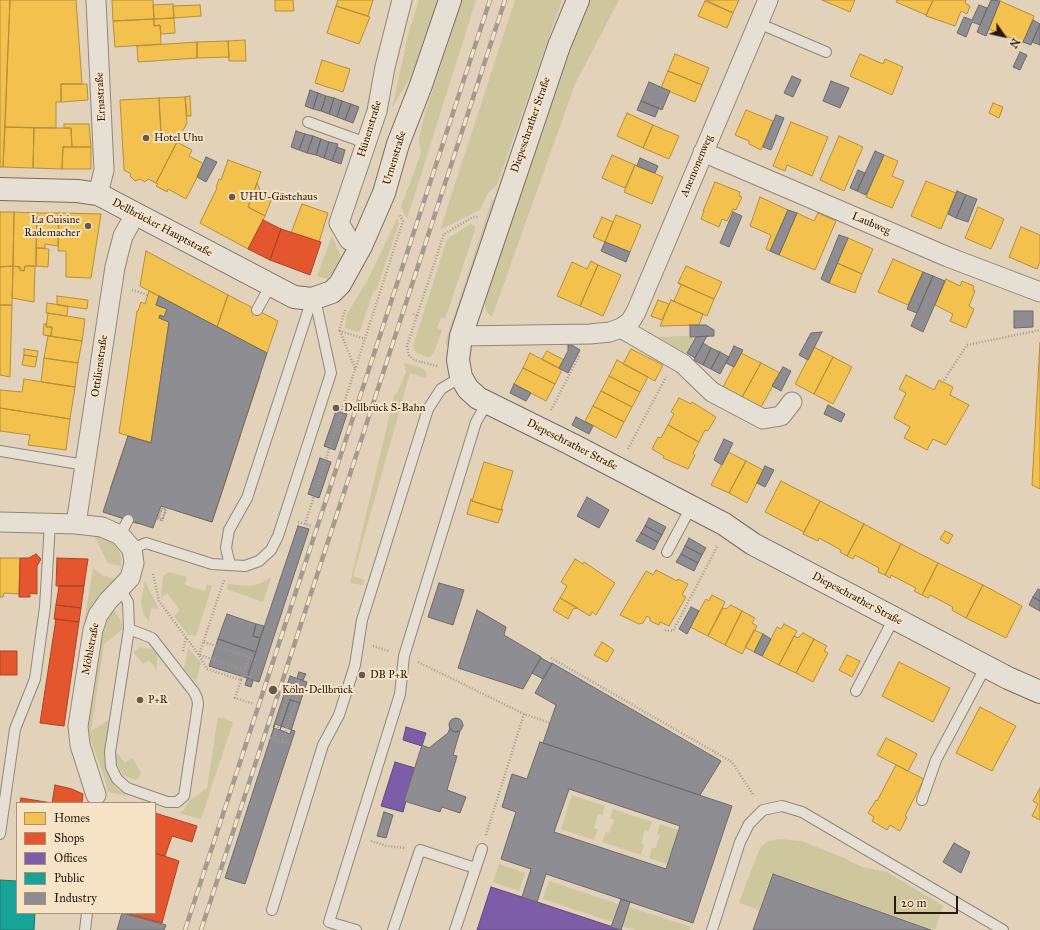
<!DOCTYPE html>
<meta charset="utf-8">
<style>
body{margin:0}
#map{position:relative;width:1040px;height:930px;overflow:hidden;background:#e2d2ba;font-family:"IM FELL Great Primer",serif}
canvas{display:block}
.legend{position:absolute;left:16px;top:802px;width:140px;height:112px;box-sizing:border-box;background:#f7e4c7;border:1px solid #a5927d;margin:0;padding:5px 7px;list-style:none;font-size:12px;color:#29180e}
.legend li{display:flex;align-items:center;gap:8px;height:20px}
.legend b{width:20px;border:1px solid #a5927d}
.north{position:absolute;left:984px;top:16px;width:40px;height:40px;-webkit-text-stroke:3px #f7e4c7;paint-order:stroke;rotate:124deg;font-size:11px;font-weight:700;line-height:16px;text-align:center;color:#29180e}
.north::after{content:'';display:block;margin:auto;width:14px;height:18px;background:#29180e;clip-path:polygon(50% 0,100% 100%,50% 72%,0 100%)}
.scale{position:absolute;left:894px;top:896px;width:64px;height:18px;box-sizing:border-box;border:2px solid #29180e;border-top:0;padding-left:5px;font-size:12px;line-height:14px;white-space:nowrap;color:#29180e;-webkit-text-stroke:3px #f7e4c7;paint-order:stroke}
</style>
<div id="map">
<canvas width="1040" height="930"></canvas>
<ul class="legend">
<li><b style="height:11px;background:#f2c14e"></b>Homes</li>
<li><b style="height:11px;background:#e4572e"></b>Shops</li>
<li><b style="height:11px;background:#7b5ea7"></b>Offices</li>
<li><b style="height:11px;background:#17a398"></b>Public</li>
<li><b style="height:11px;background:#8d8d92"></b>Industry</li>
</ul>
<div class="north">N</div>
<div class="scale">20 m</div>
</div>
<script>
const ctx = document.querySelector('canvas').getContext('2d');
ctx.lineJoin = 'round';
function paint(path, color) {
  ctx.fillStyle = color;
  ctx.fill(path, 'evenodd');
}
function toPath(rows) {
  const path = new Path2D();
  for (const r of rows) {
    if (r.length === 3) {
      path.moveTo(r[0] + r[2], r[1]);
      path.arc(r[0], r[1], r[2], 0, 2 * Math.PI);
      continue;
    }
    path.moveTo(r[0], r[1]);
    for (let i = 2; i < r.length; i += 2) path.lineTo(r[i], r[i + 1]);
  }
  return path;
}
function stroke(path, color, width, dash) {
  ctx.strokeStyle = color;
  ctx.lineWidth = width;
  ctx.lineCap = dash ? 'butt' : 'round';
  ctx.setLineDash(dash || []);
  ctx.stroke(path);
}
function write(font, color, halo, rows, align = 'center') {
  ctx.font = font + ' "IM FELL Great Primer",serif';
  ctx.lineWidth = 4;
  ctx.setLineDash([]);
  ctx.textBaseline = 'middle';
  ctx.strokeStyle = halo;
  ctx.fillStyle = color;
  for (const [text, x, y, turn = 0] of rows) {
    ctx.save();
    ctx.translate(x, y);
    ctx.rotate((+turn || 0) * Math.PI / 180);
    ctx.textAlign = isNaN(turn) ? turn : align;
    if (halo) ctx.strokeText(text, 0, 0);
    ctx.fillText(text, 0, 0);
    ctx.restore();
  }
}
paint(toPath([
 [419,0,438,0,411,76,392,108,409,31],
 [462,0,476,0,407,219,401,207,421,153,419,139,424,117],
 [515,0,562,0,497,185,488,193,480,210,440,230],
 [585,0,619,0,575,84,492,317,486,311,484,298],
 [492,200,496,201,448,347,445,343],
 [397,219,399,223,377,289,373,292,360,331,357,332,345,328,346,316,368,279],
 [471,224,475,226,475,230,445,319,441,317,437,328,442,330,435,350,431,356,428,357,416,353,413,346,446,242,450,237],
 [332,236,341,257,331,275,326,279,317,276],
 [689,336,694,338,686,353,657,337],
 [404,363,422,368,426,371,427,375,425,378,410,373,353,576,364,580,363,585,350,583,394,396,398,391,406,372],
 [95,537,102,537,114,543,121,555,121,566,108,563],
 [93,568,102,575,115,579,103,591,84,624],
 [169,572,187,577,185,585,205,591,207,584,212,586,196,636,188,635,174,616,180,610,167,593,161,597,163,576],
 [271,577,263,602,227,589,228,584,250,586,261,583],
 [145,581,159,609,151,608,149,622,143,613,141,601],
 [114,610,120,619,123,629,104,644,91,731,109,720,104,757,106,766,114,786,127,796,108,792,105,779,89,736,89,723,102,636,108,619],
 [140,647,152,649,157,654,157,670,149,660,143,664,133,652],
 [188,648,201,663,196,682,184,669],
 [218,717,233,722,201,819,179,813,184,810,189,801,207,788],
 [116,752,125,763,132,758,141,772,139,778,135,780,123,775,116,762],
 [572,795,605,806,602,815,598,814,594,828,598,829,594,840,561,829],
 [613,809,652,822,649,831,645,830,641,843,644,845,641,855,602,842,606,832,609,833,614,820,610,818],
 [660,824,678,830,667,864,649,858,652,848,656,848,660,835,657,834],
 [779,839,801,841,844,858,862,867,887,872,943,906,935,930,772,873,759,910,739,903,760,848,768,841],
 [499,864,525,873,519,891,493,882],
 [549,881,618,904,612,922,543,899],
 [629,907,691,927,690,930,636,930,622,926]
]), '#cec69d');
const homes = toPath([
 [0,0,10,0,3,167,0,167,0,0],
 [10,0,76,0,82,84,61,84,61,102,56,102,56,128,5,127,10,0],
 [112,0,153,0,154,19,113,21,112,0],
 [275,0,293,0,294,11,275,11,275,0],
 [338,0,373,0,368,16,336,6,338,0],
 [706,0,739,0,733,13,706,0],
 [822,0,855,0,850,12,822,0],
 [897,0,933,0,926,15,896,2,897,0],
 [933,0,966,0,965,3,970,6,967,14,961,11,955,26,926,16,933,0],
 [705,1,733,13,727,28,698,16,705,1],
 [1000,1,1034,16,1023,43,989,29,1000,1],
 [173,4,174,18,154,19,153,5,173,4],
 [200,5,201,16,174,18,173,6,200,5],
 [336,6,370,17,359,44,327,33,336,6],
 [174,18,175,33,161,34,160,25,154,26,154,19,174,18],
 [154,19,154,26,160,25,161,44,115,47,113,21,154,19],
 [245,40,246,61,229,61,228,41,245,40],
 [228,41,229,57,197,58,197,42,228,41],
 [197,42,197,58,138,62,137,46,197,42],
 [675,54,709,68,702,85,668,71,675,54],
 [860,54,883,64,885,59,903,67,892,95,850,76,860,54],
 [322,60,350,69,343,92,315,83,322,60],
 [668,71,702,85,695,102,661,88,668,71],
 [61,84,87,84,88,100,61,102,61,84],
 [190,96,191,116,187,116,185,97,190,96],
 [185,97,187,123,177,142,161,134,159,98,185,97],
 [159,98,161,134,177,142,156,183,148,179,145,182,140,179,135,181,130,176,131,174,124,170,120,100,159,98],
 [993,103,1003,107,999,118,989,113,993,103],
 [746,110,773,121,761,150,749,144,749,141,735,135,746,110],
 [627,113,653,125,643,148,617,136,627,113],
 [791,122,828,137,812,176,787,165,785,171,773,166,791,122],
 [64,124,89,124,91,147,72,147,71,128,64,128,64,124],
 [653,125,679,136,669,159,643,148,653,125],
 [5,127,34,128,33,168,3,167,5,127],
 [34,128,71,128,72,147,63,147,62,169,33,168,34,128],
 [839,136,863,147,844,191,820,180,839,136],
 [177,142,192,150,189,156,204,164,186,199,168,189,167,192,156,186,158,184,156,183,177,142],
 [63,147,91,147,91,169,62,169,63,147],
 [612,155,635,165,625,188,602,178,612,155],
 [884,155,898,161,892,176,904,181,892,208,866,197,884,155],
 [228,160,261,172,248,207,265,216,248,249,200,223,217,188,216,187,219,179,221,180,228,160],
 [635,165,663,177,652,204,624,192,635,165],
 [926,181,956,193,941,229,911,216,926,181],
 [715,182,740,192,739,196,742,197,736,210,733,209,727,221,722,219,719,227,701,219,704,211,703,211,715,182],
 [257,183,262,195,272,198,265,216,248,207,257,183],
 [760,197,788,210,770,251,766,249,771,235,750,226,760,197],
 [302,204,328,213,319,242,291,233,302,204],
 [978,207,1004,219,991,249,965,238,978,207],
 [0,212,14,212,13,266,0,267,0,212],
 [14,212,37,213,36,266,25,266,24,271,20,270,20,267,13,266,14,212],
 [37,213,59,213,58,246,45,244,45,248,36,248,37,213],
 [59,213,101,214,91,278,66,277,66,251,58,251,59,213],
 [797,213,814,221,818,213,836,221,815,270,779,255,797,213],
 [616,215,641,225,630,252,605,242,616,215],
 [602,217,613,222,605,242,593,237,602,217],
 [1021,227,1040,235,1040,262,1037,269,1009,257,1021,227],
 [848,238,873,249,862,274,837,263,848,238],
 [36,248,49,249,48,267,36,266,36,248],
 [146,251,228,295,217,327,140,286,146,251],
 [893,259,923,272,908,305,878,292,893,259],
 [591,261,598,265,580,306,557,296,572,262,587,269,591,261],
 [837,263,862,274,855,293,829,283,837,263],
 [598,265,621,275,603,316,580,306,598,265],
 [13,266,20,267,20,270,24,271,25,266,35,266,34,302,12,298,13,266],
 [13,266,12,305,0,305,0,267,13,266],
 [686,266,722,282,714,299,678,283,686,266],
 [946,279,960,286,962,281,974,286,973,290,975,291,969,306,974,309,966,328,950,321,953,314,935,305,946,279],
 [678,283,714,299,707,316,671,300,674,301,681,285,678,283],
 [149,291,159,296,156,305,167,309,164,317,160,315,159,318,169,322,151,443,119,433,137,311,138,311,141,302,145,304,149,291],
 [228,295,278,321,267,353,217,327,228,295],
 [57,296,88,300,87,309,57,305,57,296],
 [658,300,669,304,662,320,651,316,658,300],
 [671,300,703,314,699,325,660,326,671,300],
 [47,303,68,306,67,316,46,313,47,303],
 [0,305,12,305,10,377,0,375,0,305],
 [48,313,85,319,82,341,51,336,52,327,46,327,48,313],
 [44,324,47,324,46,327,52,327,51,336,43,335,44,324],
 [48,336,82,341,78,363,44,358,48,336],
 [1040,343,1040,489,1032,485,1040,343],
 [814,347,833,357,814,394,795,384,814,347],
 [24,349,38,351,37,357,24,355,24,349],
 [631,349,663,365,655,381,623,364,631,349],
 [547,351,564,360,559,368,542,359,547,351],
 [530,353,562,370,555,384,523,368,530,353],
 [741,353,761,363,741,399,722,389,741,353],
 [24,355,37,357,35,367,22,365,24,355],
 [833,357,852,367,833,404,814,394,833,357],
 [44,358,78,363,75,387,41,382,44,358],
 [617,360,648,377,640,392,609,376,617,360],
 [761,363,780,373,760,409,741,399,761,363],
 [224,365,260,376,244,424,208,413,224,365],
 [523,368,555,384,546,401,514,384,523,368],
 [906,375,934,390,939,380,953,387,950,395,969,405,946,445,933,439,927,450,904,438,910,427,894,418,906,393,899,389,906,375],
 [609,376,640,392,632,407,601,391,609,376],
 [24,379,75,387,70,419,0,408,0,390,22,392,24,379],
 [601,391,632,407,624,422,593,406,601,391],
 [679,398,691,404,692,402,716,417,708,431,705,430,699,442,668,425,674,414,671,412,679,398],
 [593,406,624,422,616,438,585,421,593,406],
 [0,408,70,419,66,450,28,445,30,435,0,431,0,408],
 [208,413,244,424,228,474,192,463,208,413],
 [668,425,699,442,693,453,695,455,688,469,663,458,664,456,652,449,658,437,661,438,668,425],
 [128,436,164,446,138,524,107,513,115,491,110,489,128,436],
 [728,452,746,461,729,493,711,485,728,452],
 [746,461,763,470,747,503,729,493,746,461],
 [484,462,513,471,501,510,472,501,484,462],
 [192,463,228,474,212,522,177,511,192,463],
 [781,481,820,501,804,532,765,512,781,481],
 [471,499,472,501,501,510,503,509,498,523,467,514,471,499],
 [820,501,864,524,847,556,840,552,841,550,819,538,818,541,803,534,820,501],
 [864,524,901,544,885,575,878,572,879,568,855,555,853,559,847,556,864,524],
 [945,531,953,535,948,544,940,539,945,531],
 [901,544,938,563,922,595,914,591,916,588,891,575,890,578,885,575,901,544],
 [0,558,20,558,19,594,4,593,3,597,0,597,0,558],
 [575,559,583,564,584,562,615,583,596,615,592,612,590,616,560,598,567,586,561,582,575,559],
 [938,563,983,585,966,618,952,610,953,607,930,595,928,598,922,595,938,563],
 [656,570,677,581,678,579,688,584,682,595,686,597,669,626,660,622,659,625,650,621,650,618,647,616,643,623,639,624,620,615,646,571,653,575,656,570],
 [983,585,1022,606,1006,638,966,618,983,585],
 [712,595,725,602,708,636,690,627,706,599,709,601,712,595],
 [560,598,578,608,573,609,568,619,553,610,560,598],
 [731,605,742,611,725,645,708,636,723,608,726,609,731,605],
 [742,611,755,618,752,623,757,626,742,654,725,645,742,611],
 [784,624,797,631,779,665,762,656,777,627,781,629,784,624],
 [754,630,763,634,754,652,745,647,754,630],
 [803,633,814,639,796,673,779,665,794,636,798,638,803,633],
 [814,639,827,646,824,651,828,653,813,682,796,673,814,639],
 [602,642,614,650,607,662,594,655,602,642],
 [847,655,860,661,852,677,839,670,847,655],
 [899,662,950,688,933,722,882,696,899,662],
 [980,707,1016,726,992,771,956,753,980,707],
 [886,738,917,754,908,771,877,755,886,738],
 [896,765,924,779,905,816,907,817,900,831,890,825,887,830,872,821,874,817,868,813,876,800,877,801,896,765],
 [1040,788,1040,820,1032,816,1038,804,1033,801,1040,788]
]);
paint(homes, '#f2c14e');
stroke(homes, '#b68e3b', 1);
const shops = toPath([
 [263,220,281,229,270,260,248,249,263,220],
 [281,229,321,242,310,275,270,260,281,229],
 [36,554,41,559,37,566,37,594,30,593,30,597,19,597,20,558,29,558,36,554],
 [57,558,88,559,84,586,56,586,57,558],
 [59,586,84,586,81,608,56,605,59,586],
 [56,605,81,608,79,622,54,619,56,605],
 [56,619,79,622,64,726,40,723,56,619],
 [0,651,17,651,17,675,0,675,0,651],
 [55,785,72,789,83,794,82,803,52,803,55,785],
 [21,798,52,803,20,803,21,798],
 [155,813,197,826,192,842,172,836,165,856,155,853,155,813],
 [155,853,179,861,162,923,125,913,155,913,155,853]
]);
paint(shops, '#e4572e');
stroke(shops, '#ac4424', 1);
const offices = toPath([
 [406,727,426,733,422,746,403,740,406,727],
 [395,762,415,768,403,812,381,806,395,762],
 [491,887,522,897,622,930,477,930,491,887]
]);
paint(offices, '#7b5ea7');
stroke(offices, '#624979', 1);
const public = toPath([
 [0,880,17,881,17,913,35,913,34,930,0,930,0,880]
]);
paint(public, '#17a398');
stroke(public, '#1c796f', 1);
const industry = toPath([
 [991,0,1000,1,986,36,977,32,991,0],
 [979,5,987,8,980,25,972,22,966,37,957,33,964,17,972,20,979,5],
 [1033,20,1040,24,1031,45,1023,42,1033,20],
 [1040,24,1040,45,1032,42,1040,24],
 [1020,52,1027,55,1020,70,1013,67,1020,52],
 [792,76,801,80,793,97,784,93,792,76],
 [831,81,849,88,840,108,823,101,831,81],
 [649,82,670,91,662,110,641,101,649,82],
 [310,90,318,93,313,109,305,106,310,90],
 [318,93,326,96,321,111,313,109,318,93],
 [326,96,334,98,329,114,321,111,326,96],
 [334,98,342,101,337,117,329,114,334,98],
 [342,101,351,104,345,120,337,117,342,101],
 [641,101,659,108,655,117,637,110,641,101],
 [351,104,359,107,353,123,345,120,351,104],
 [776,115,784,118,771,150,763,147,776,115],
 [296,131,305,134,299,150,291,147,296,131],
 [305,134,313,136,307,153,299,150,305,134],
 [313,136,321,139,316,155,307,153,313,136],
 [321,139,329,142,324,158,316,155,321,139],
 [329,142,338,144,332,161,324,158,329,142],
 [337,147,345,150,341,164,332,161,337,147],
 [875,151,884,155,866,195,857,191,875,151],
 [206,157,217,162,206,182,197,177,206,157],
 [640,158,658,166,655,173,637,166,640,158],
 [858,170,865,173,857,191,850,188,858,170],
 [957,191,966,195,956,218,948,214,957,191],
 [966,195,977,199,968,222,956,218,966,195],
 [788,210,797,213,779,255,770,251,788,210],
 [733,212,742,216,729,247,720,243,733,212],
 [839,235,848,238,829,283,821,279,839,235],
 [605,242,630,252,626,262,601,251,605,242],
 [923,272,933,276,917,313,907,309,923,272],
 [933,276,945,281,923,332,911,326,933,276],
 [159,296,267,353,212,522,161,506,153,528,103,512,128,436,151,443,169,322,159,318,160,315,164,317,167,309,156,305,159,296],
 [1014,311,1033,311,1033,327,1014,328,1014,311],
 [690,325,706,325,714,330,714,336,690,337,690,325],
 [822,332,808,360,799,355,811,333,822,332],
 [707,336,695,358,687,353,696,337,707,336],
 [703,343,711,348,703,365,694,360,703,343],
 [568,345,572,345,580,350,568,373,559,368,568,351,568,345],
 [734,346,743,350,734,367,726,363,734,346],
 [711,348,720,352,711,369,703,365,711,348],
 [720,352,729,357,720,374,711,369,720,352],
 [783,367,791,371,781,391,772,386,783,367],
 [514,384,531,393,526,401,510,393,514,384],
 [828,405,845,414,841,422,824,414,828,405],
 [336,411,347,414,335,450,324,446,336,411],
 [576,417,593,426,589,434,572,425,576,417],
 [724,439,733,443,722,465,714,460,724,439],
 [320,458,331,462,319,498,308,494,320,458],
 [765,466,774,470,765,487,757,483,765,466],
 [587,497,609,510,599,528,577,516,587,497],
 [649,518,666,527,662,535,645,526,649,518],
 [298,526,309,529,259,682,247,678,298,526],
 [645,526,662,535,658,542,641,533,645,526],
 [641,533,658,542,654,550,636,541,641,533],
 [689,538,706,548,702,555,685,546,689,538],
 [685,546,702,555,698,563,681,554,685,546],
 [681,554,698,563,694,571,676,562,681,554],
 [439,583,464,590,453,625,428,617,439,583],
 [1038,589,1040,590,1040,601,1033,597,1038,589],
 [1033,597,1040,601,1040,611,1029,605,1033,597],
 [691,607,699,611,687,634,679,629,691,607],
 [477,610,506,627,504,635,541,657,523,689,458,668,477,610],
 [227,614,256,624,253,636,260,638,256,652,218,639,227,614],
 [256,624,264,626,260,638,253,636,256,624],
 [763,634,771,639,762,656,754,652,763,634],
 [218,639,256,652,247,678,209,666,218,639],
 [541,658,552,664,543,679,532,673,541,658],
 [552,663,721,761,700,795,543,743,556,705,535,693,552,663],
 [299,672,306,674,303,680,297,678,299,672],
 [290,676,307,682,300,703,290,700,280,730,273,728,290,676],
 [247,679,253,681,251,687,245,685,247,679],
 [290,700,300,703,290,734,280,730,290,700],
 [456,725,7],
 [275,724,295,731,245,884,225,878,275,724],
 [450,728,454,732,460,731,453,755,457,756,447,790,466,797,460,813,442,807,440,812,404,801,422,745,429,748,448,733,450,728],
 [540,742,732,806,693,923,546,874,537,902,522,897,531,869,501,859,516,812,502,807,512,774,527,779,540,742],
 [569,789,680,826,666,869,554,832,569,789],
 [384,812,393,815,386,838,377,836,384,812],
 [954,843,970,852,961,873,943,862,954,843],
 [773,874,931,930,753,930,773,874],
 [621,899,630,902,621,930,611,927,621,899],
 [122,913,166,925,164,930,117,930,122,913]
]);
paint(industry, '#8d8d92');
stroke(industry, '#6f6a6a', 1);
const lane = toPath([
 [758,23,826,52],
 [308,122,366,143],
 [257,310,270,286],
 [0,451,85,465],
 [120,535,128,520],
 [132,549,146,543,212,564,245,566,259,561,271,550,278,536,331,373,315,299],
 [667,552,691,507],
 [230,565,226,548,229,530,247,498,312,299],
 [120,589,128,602,129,629,110,752,111,767,117,779,127,788,167,802,177,802,184,796,198,704,197,698,194,692,152,638,129,629],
 [856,691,894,618],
 [922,800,936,760,986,666],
 [0,834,15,729,35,679,45,607,50,523],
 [272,910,323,745,339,715,355,665,362,620,428,409,441,389,461,377],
 [85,930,87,913],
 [356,930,329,922,400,694,404,656,476,422,487,403],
 [393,930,420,850,475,868],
 [455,930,482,849],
 [712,930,740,842,749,824,763,810,782,806,802,812,1003,930]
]);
const street = toPath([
 [96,0,104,170,98,194],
 [703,152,948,257,1040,292],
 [361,246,349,240,339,223,377,111,385,67,402,0],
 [621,328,683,364,712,392,763,419,781,416,792,402],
 [461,336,590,334,610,332,621,328,630,322,636,312,768,0],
 [0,522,76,524,102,527,120,535,132,549,134,563,130,578,108,601,98,615,93,630,78,726,80,745,96,795],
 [76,524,115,267,123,236,136,213]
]);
const secondary = toPath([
 [578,0,559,46,461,336,458,360,461,377,468,389,478,398,571,444,724,524,753,544,1008,678,1040,692],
 [0,189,77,191,98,194,294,297,312,299,332,292,340,284,361,246,384,193,398,144,421,85,450,0]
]);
stroke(lane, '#918678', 12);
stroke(street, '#918678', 21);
stroke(secondary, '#776d60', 24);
stroke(toPath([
 [132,290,148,295],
 [413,314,417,316],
 [339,331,345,310],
 [437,366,414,360,409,355,407,346,444,234,473,217,478,217],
 [355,368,340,331,365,339],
 [944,380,967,345,1040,330],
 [551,410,580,354],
 [628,449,666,377],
 [157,518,158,519,162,508,166,509,162,520,158,519,162,508,166,510,162,521],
 [298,522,312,526],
 [305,524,403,221,399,214],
 [153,574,159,601,199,655,207,669,241,680,243,675,250,677,249,683],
 [665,630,673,631,718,545],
 [204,642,249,657,243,675],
 [373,646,389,651],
 [183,651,186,638],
 [199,655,224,580],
 [200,655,241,669],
 [249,657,256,660],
 [551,658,732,762,754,796],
 [418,662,524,714,550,723],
 [241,680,235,698,254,704],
 [270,738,282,742,298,694],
 [274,739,287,699,301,676],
 [282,742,292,745],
 [486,835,524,714],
 [371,841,387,846,405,848]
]), '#a39b91', 2.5, [1, 2]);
stroke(lane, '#e6dfd3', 10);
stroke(street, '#e6dfd3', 19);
stroke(secondary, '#e6dfd3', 22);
const rail = toPath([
 [185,930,490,0],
 [201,930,505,0]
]);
stroke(rail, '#a39b91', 4.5);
stroke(rail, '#f7e4c7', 3, [9]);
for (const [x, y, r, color] of [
 [146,138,4,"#6a594a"],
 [232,197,4,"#6a594a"],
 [88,226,4,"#6a594a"],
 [336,408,4,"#6a594a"],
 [362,675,4,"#6a594a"],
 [273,690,5,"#6a594a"],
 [140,700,4,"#6a594a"]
]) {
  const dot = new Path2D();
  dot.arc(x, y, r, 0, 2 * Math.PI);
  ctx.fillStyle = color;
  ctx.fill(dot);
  stroke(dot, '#f7e4c7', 1.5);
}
write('11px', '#29180e', '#f7e4c7', [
 ["Ernastraße",101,97,-93],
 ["Diepeschrather Straße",531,125,-71],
 ["Hünenstraße",370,129,-73],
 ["Urnenstraße",395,158,-73],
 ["Anemonenweg",697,166,-67],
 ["Laubweg",871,224,23],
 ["Dellbrücker Hauptstraße",162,228,28],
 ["Ottilienstraße",100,366,-82],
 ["Diepeschrather Straße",572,445,27],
 ["Diepeschrather Straße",857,599,28],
 ["Möhlstraße",91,649,-79]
]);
write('11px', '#29180e', '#f7e4c7', [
 ["Hotel Uhu",154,138],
 ["UHU-Gästehaus",240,197],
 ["La Cuisine",80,220,"right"],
 ["Rademacher",80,233,"right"],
 ["Dellbrück S-Bahn",344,408],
 ["DB P+R",370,675],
 ["Köln-Dellbrück",282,690],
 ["P+R",148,700]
], 'left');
</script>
